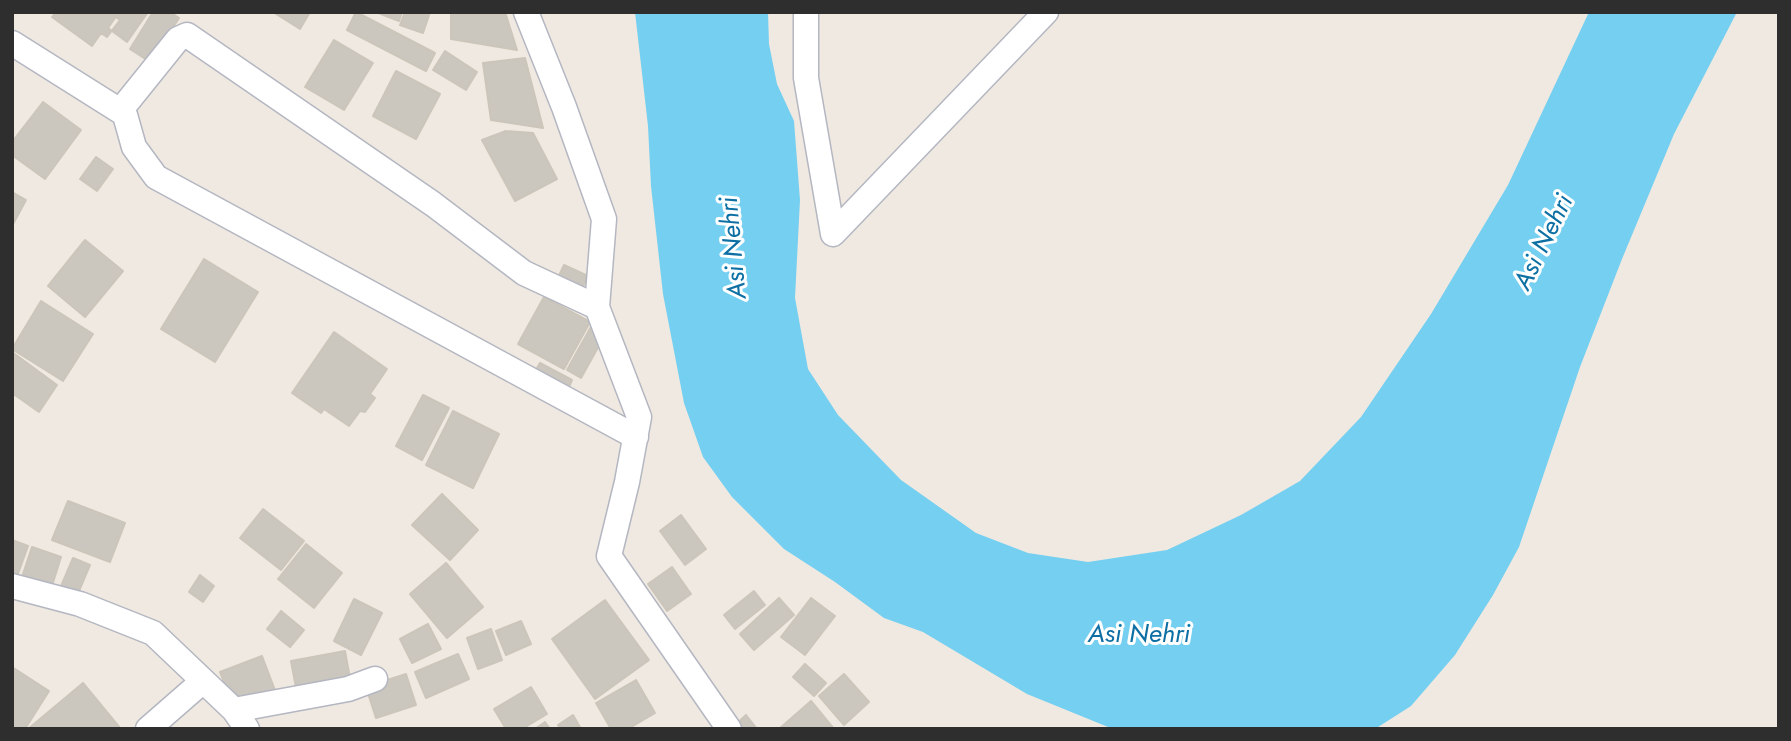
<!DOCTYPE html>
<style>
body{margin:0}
#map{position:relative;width:1791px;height:741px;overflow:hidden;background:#efe9e1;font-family:Jost,sans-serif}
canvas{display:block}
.frame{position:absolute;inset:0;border:14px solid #2e2e2e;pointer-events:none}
</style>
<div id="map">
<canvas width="1791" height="741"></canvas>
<div class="frame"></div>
</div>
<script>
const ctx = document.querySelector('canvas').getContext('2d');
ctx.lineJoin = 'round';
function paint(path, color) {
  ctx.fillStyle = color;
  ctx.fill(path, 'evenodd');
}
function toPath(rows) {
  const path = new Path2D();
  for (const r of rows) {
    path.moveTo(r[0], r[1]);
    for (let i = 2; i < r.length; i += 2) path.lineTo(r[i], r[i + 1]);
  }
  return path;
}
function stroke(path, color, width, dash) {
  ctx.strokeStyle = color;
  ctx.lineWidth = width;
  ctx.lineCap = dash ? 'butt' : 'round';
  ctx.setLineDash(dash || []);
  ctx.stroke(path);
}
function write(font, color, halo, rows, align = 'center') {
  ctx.font = font + ' Jost,sans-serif';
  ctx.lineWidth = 6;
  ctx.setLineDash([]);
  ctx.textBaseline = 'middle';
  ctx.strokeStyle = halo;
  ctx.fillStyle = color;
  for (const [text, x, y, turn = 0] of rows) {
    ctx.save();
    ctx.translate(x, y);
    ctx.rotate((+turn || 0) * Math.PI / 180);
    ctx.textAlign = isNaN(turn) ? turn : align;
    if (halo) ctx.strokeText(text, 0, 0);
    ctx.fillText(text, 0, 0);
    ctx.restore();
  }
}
paint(toPath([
 [635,12,768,12,769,44,777,84,794,121,800,200,795,298,808,369,838,415,901,480,976,533,1028,553,1088,562,1167,550,1241,515,1300,481,1361,417,1431,314,1508,185,1589,12,1737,12,1674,134,1622,259,1580,367,1519,547,1493,595,1455,655,1411,706,1375,729,1113,729,1027,694,923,632,884,618,835,582,784,549,732,497,703,457,684,403,663,294,651,186,648,126]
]), '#75cff0');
const building = toPath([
 [56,12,116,12,114,16,120,20,107,37,101,33,92,46,52,17,56,12],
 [119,12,148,12,127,42,108,28,119,12],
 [153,12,170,12,179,18,150,62,130,49,153,12],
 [273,12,310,12,300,29,273,12],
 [356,12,435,53,426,71,347,30,356,12],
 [376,12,402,12,399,21,376,12],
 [405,12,430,12,423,33,400,25,405,12],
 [451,12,505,12,517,50,451,39,451,12],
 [334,40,373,63,344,110,305,87,334,40],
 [445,51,477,72,466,90,433,70,445,51],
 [525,58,543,128,491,120,483,63,525,58],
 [396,71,440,94,416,139,373,116,396,71],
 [43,102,81,130,45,179,12,155,12,142,43,102],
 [506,131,533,133,557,179,515,201,482,140,506,131],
 [96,157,113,169,97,191,80,179,96,157],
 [12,192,26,200,12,226,12,192],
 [85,240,123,271,85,317,48,286,85,240],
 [204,259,258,292,215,362,161,329,204,259],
 [564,265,588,276,580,293,556,282,564,265],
 [544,297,590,322,564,369,518,344,544,297],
 [41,301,93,334,63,381,12,349,41,301],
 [592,325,606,333,581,378,567,370,592,325],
 [334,332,387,369,370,394,375,398,365,412,360,411,349,426,324,409,321,413,292,393,334,332],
 [12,352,57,385,39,412,12,393,12,352],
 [540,363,572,380,565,396,531,378,540,363],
 [423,395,449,408,422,460,396,446,423,395],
 [453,411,499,434,473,488,426,465,453,411],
 [442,494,478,530,450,560,412,525,442,494],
 [68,501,125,523,110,562,52,540,68,501],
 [263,509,304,541,281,570,240,538,263,509],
 [681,515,706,549,685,565,660,531,681,515],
 [12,540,28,546,15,582,12,581,12,540],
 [306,544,342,573,314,608,278,579,306,544],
 [32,547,61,557,50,592,20,583,32,547],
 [73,558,90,565,76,598,59,591,73,558],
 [446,563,483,607,447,638,410,594,446,563],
 [672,567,691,594,667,611,648,584,672,567],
 [200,575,214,586,203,602,189,592,200,575],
 [754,591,765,605,735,629,724,615,754,591],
 [779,598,794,615,754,650,740,634,779,598],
 [811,598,835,616,805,655,781,637,811,598],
 [354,599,382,613,361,655,334,641,354,599],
 [605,600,649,660,595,699,552,639,605,600],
 [281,611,304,630,290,647,267,629,281,611],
 [521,621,531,644,506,655,496,631,521,621],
 [428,624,441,649,412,663,400,639,428,624],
 [491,629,502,660,478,669,467,638,491,629],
 [345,651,351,684,297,693,291,661,345,651],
 [458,654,469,679,426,698,415,672,458,654],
 [262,656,276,693,235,708,220,672,262,656],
 [805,664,826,683,814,696,793,677,805,664],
 [12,667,49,691,25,729,18,729,12,725,12,667],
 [406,674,416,705,376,718,366,687,406,674],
 [844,674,869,702,844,725,819,696,844,674],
 [636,680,655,713,628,729,611,729,596,703,636,680],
 [83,683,120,728,28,729,83,683],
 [531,687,547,714,522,729,506,729,494,709,531,687],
 [811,701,834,729,779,729,811,701],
 [573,715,581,729,561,729,558,725,573,715],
 [746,715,757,729,731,729,746,715],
 [545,722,550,729,535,729,545,722]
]);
paint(building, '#cbc7bf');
stroke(building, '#cbc5ba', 2);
const minor = toPath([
 [526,12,564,107,604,219,597,307,639,417,627,482,609,556,729,729],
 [806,12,806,78,833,234,1046,12],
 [12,43,120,111,125,115,134,147,156,177,636,437],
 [120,111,178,39,187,35,433,204,524,273,597,307],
 [12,586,80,604,153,633,234,710,247,729],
 [234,710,348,689,375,679],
 [148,729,203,681]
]);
stroke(minor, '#b4b7c1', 27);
stroke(minor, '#fff', 24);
write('italic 26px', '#0d6fa3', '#fff', [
 ["Asi Nehri",1545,243,-64],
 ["Asi Nehri",735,248,-95],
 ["Asi Nehri",1139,636]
]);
</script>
